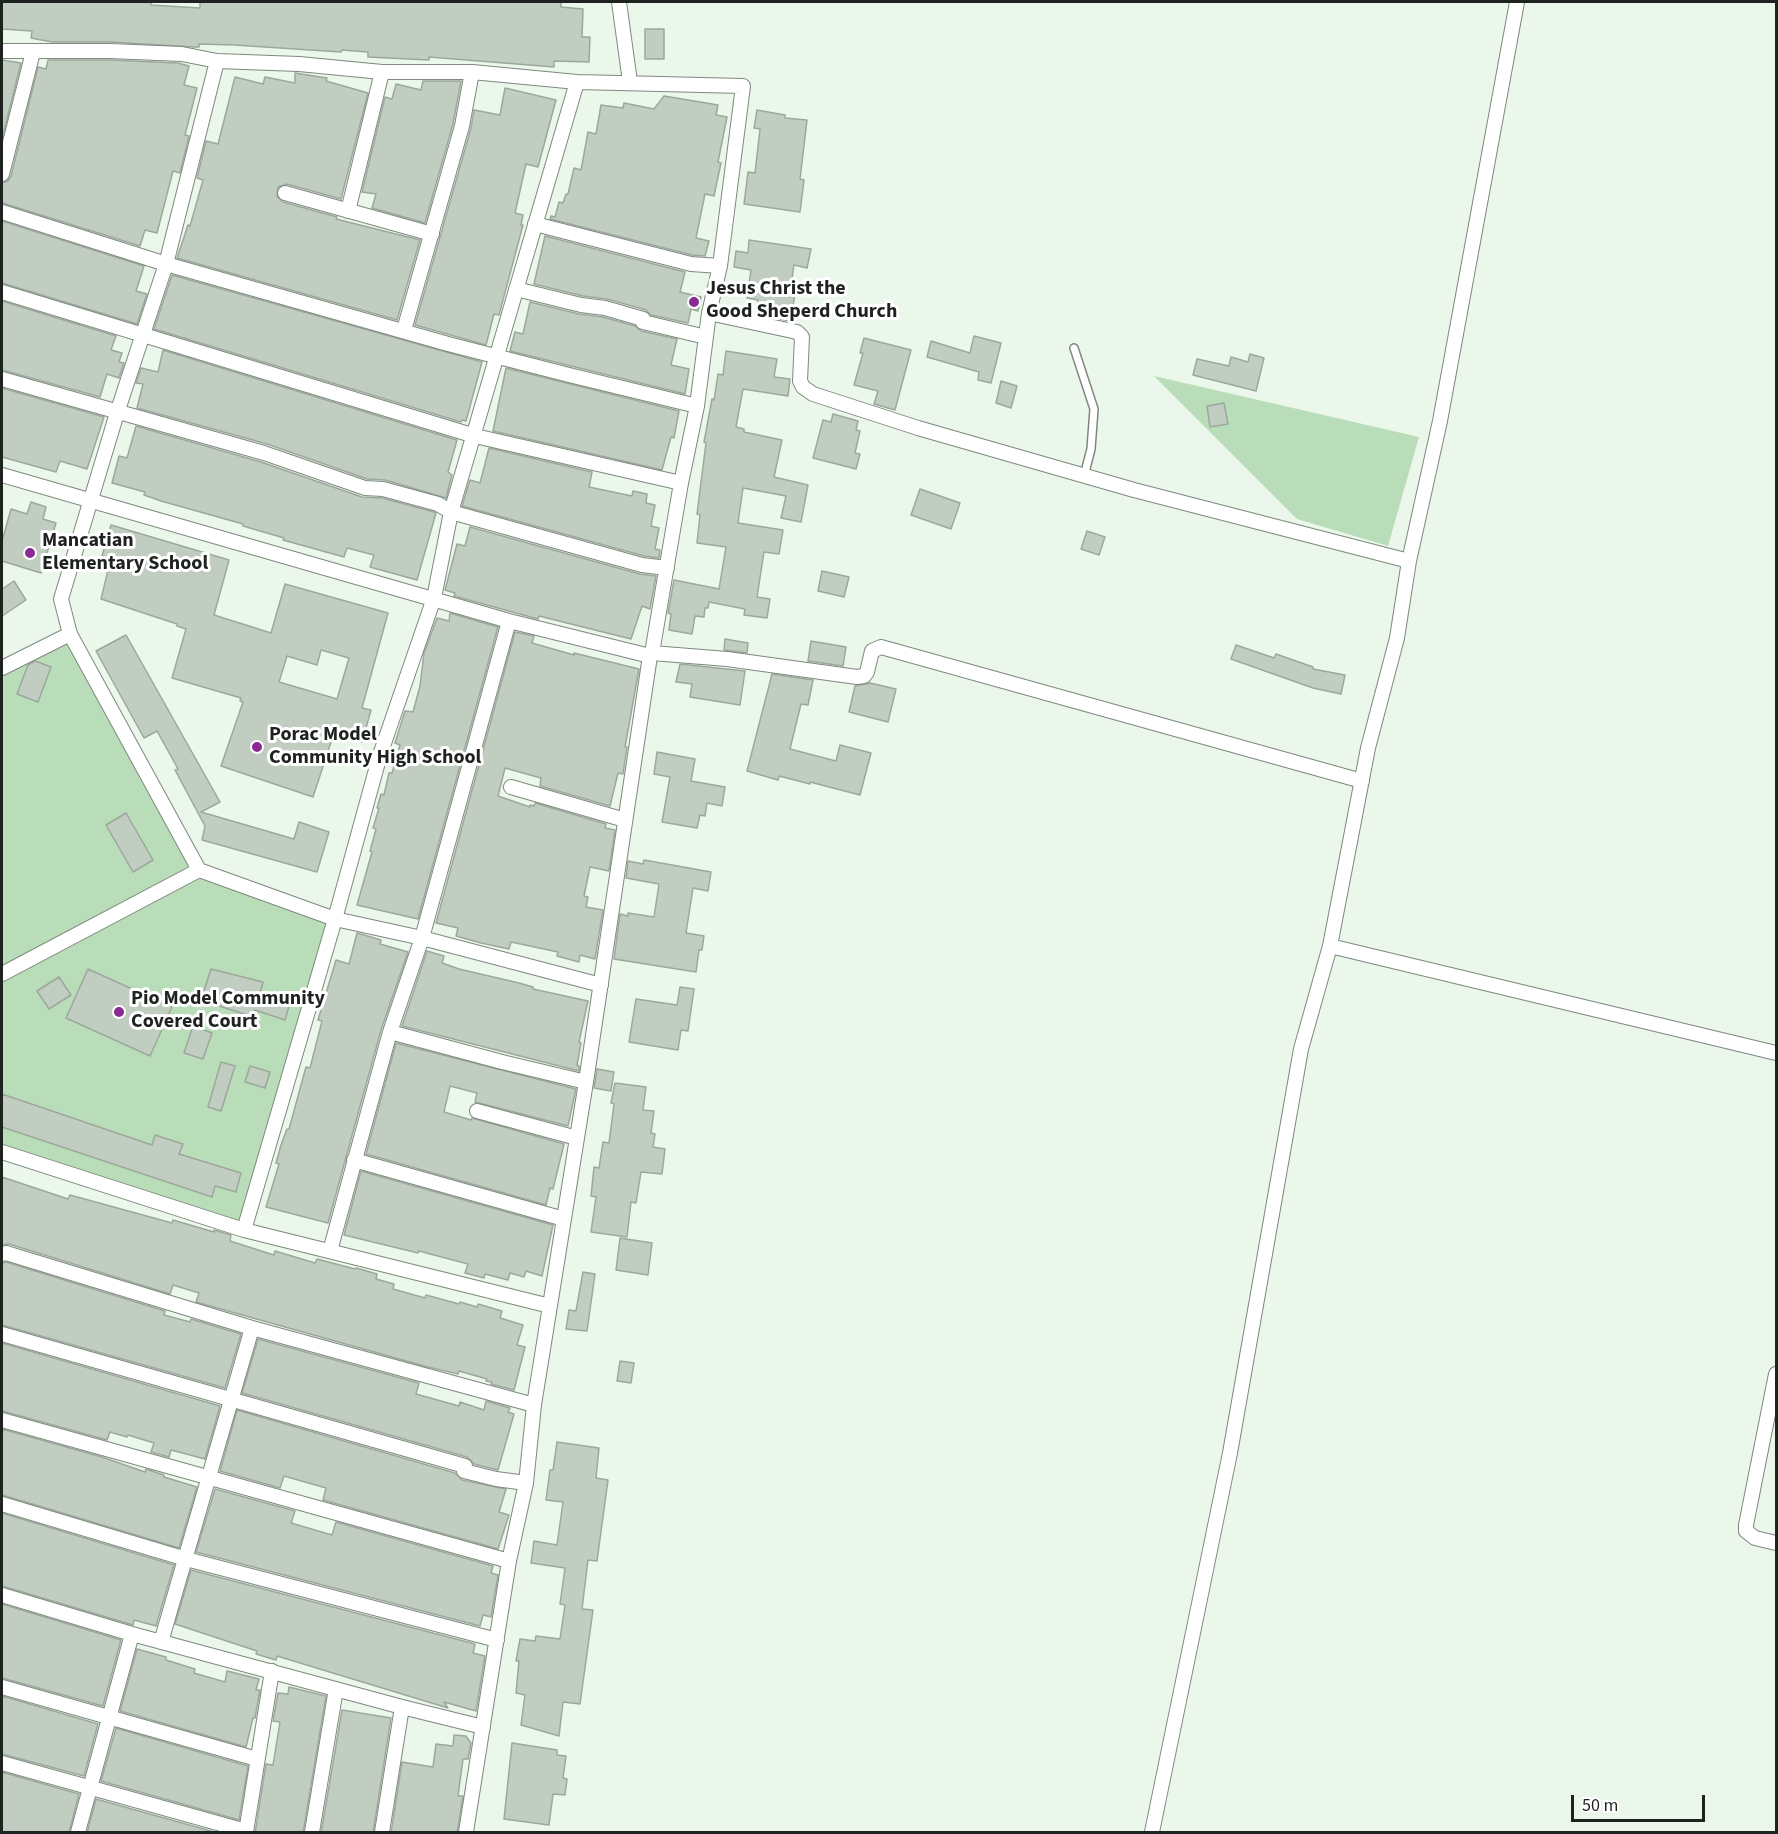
<!DOCTYPE html>
<style>
body{margin:0}
#map{position:relative;width:1778px;height:1834px;overflow:hidden;background:#eaf7ea;font-family:"Source Sans 3",sans-serif}
canvas{display:block}
.frame{position:absolute;inset:0;border:3px solid #1f231f;pointer-events:none}
.scale{position:absolute;left:1571px;top:1795px;width:134px;height:27px;box-sizing:border-box;border:3px solid #1f231f;border-top:0;padding-left:8px;font-size:18px;line-height:21px;white-space:nowrap;color:#1f231f;-webkit-text-stroke:4px #fff;paint-order:stroke}
</style>
<div id="map">
<canvas width="1778" height="1834"></canvas>
<div class="frame"></div>
<div class="scale">50 m</div>
</div>
<script>
const ctx = document.querySelector('canvas').getContext('2d');
ctx.lineJoin = 'round';
function paint(path, color) {
  ctx.fillStyle = color;
  ctx.fill(path, 'evenodd');
}
function toPath(rows) {
  const path = new Path2D();
  for (const r of rows) {
    path.moveTo(r[0], r[1]);
    for (let i = 2; i < r.length; i += 2) path.lineTo(r[i], r[i + 1]);
  }
  return path;
}
function stroke(path, color, width, dash) {
  ctx.strokeStyle = color;
  ctx.lineWidth = width;
  ctx.lineCap = dash ? 'butt' : 'round';
  ctx.setLineDash(dash || []);
  ctx.stroke(path);
}
function write(font, color, halo, rows, align = 'center') {
  ctx.font = font + ' "Source Sans 3",sans-serif';
  ctx.lineWidth = 6;
  ctx.setLineDash([]);
  ctx.textBaseline = 'middle';
  ctx.strokeStyle = halo;
  ctx.fillStyle = color;
  for (const [text, x, y, turn = 0] of rows) {
    ctx.save();
    ctx.translate(x, y);
    ctx.rotate((+turn || 0) * Math.PI / 180);
    ctx.textAlign = isNaN(turn) ? turn : align;
    if (halo) ctx.strokeText(text, 0, 0);
    ctx.fillText(text, 0, 0);
    ctx.restore();
  }
}
paint(toPath([
 [1154,376,1419,437,1388,546,1297,519],
 [70,634,199,870,335,919,244,1230,2,1152,2,668]
]), '#b9ddb8');
const building = toPath([
 [2,2,151,2,151,5,200,8,200,2,561,2,561,7,583,9,582,37,590,37,589,62,554,61,554,67,429,57,429,60,368,57,368,52,342,50,341,52,234,45,199,44,199,47,194,47,110,42,52,42,31,38,32,31,2,29,2,2],
 [645,29,664,29,664,59,645,59,645,29],
 [2,60,21,63,2,139,2,60],
 [48,60,110,60,178,63,189,66,184,85,197,88,185,135,189,136,180,173,173,171,157,233,145,230,140,246,2,203,2,183,8,181,11,176,38,67,46,69,48,60],
 [295,73,327,78,326,81,368,93,341,199,287,184,278,187,277,196,283,202,337,217,336,219,420,240,397,320,177,258,188,225,190,226,203,180,197,178,206,141,218,144,235,77,263,84,265,77,295,83,295,73],
 [423,81,461,81,453,124,425,223,372,208,376,194,362,192,385,97,392,99,396,84,421,90,423,81],
 [505,88,556,100,538,167,526,164,515,213,523,215,521,225,523,225,499,315,494,314,486,345,415,325,471,128,474,110,500,115,505,88],
 [664,96,718,105,716,115,727,117,718,162,721,163,714,196,705,194,696,238,709,241,705,256,692,255,550,219,551,216,555,217,559,202,563,203,566,194,568,194,574,168,581,170,588,132,596,134,601,105,623,108,624,103,654,109,664,96],
 [757,110,785,115,785,118,807,120,800,179,804,180,800,212,744,204,748,172,755,173,760,129,754,128,757,110],
 [2,221,144,266,136,291,147,294,137,324,2,283,2,221],
 [545,236,685,272,680,292,701,297,698,311,691,309,688,323,651,315,646,310,607,299,583,296,534,284,545,236],
 [749,240,811,249,807,268,794,265,790,292,795,293,793,306,796,306,794,322,757,314,758,300,747,298,751,270,734,267,736,251,748,253,749,240],
 [172,275,482,362,466,421,462,420,461,422,154,329,172,275],
 [2,301,116,336,111,350,122,353,119,362,124,363,119,378,107,374,100,397,2,370,2,301],
 [530,302,579,314,603,317,635,326,641,331,677,339,671,365,689,369,685,394,510,351,515,332,523,334,530,302],
 [974,336,1001,343,991,383,978,380,979,372,927,357,931,341,970,353,974,336],
 [864,338,911,350,895,410,874,404,878,391,854,385,863,353,860,353,864,338],
 [163,350,457,440,448,472,452,475,446,498,385,480,367,479,267,444,137,408,143,384,136,383,141,368,158,372,163,350],
 [726,351,777,359,774,377,790,379,788,396,743,389,736,427,744,429,744,432,782,440,774,477,808,485,801,522,781,518,786,496,743,488,738,523,783,530,779,554,764,552,757,597,770,599,767,618,744,615,745,609,709,602,708,608,705,608,704,617,695,616,692,634,669,630,671,614,668,613,674,580,719,589,726,547,697,543,700,515,697,514,706,443,704,442,712,399,714,400,718,374,723,375,726,351],
 [1250,354,1264,358,1256,391,1193,375,1197,359,1229,366,1231,357,1248,362,1250,354],
 [506,368,679,411,674,438,671,437,662,470,493,431,506,368],
 [1001,381,1017,386,1011,408,996,403,1001,381],
 [2,388,104,417,87,469,60,461,56,472,2,457,2,388],
 [1224,403,1228,424,1210,427,1207,406,1224,403],
 [833,414,858,421,856,430,860,431,855,453,860,454,856,469,813,458,823,420,831,422,833,414],
 [136,426,261,462,362,497,382,498,434,512,436,513,417,580,370,567,374,555,347,548,344,557,283,540,284,538,243,526,243,524,161,501,144,495,145,492,112,483,119,456,127,458,136,426],
 [489,448,592,472,589,487,632,496,633,491,647,494,646,503,655,505,651,526,659,528,655,549,660,550,659,558,644,556,462,506,470,480,480,483,489,448],
 [920,489,960,503,951,529,911,515,920,489],
 [31,502,46,507,43,519,56,523,41,573,2,561,2,541,11,509,27,514,31,502],
 [111,525,229,560,214,615,271,633,285,584,388,613,362,708,371,710,362,742,334,733,313,797,221,766,243,702,240,701,241,698,172,678,186,629,177,626,177,624,101,599,111,558,102,556,111,525],
 [321,650,349,658,337,699,279,682,287,656,317,665,321,650],
 [470,527,640,574,656,576,650,609,642,606,631,639,539,616,538,619,454,596,455,593,445,590,457,544,465,546,470,527],
 [1087,531,1105,537,1099,555,1081,549,1087,531],
 [822,571,849,577,844,597,818,591,822,571],
 [14,581,26,600,2,616,2,589,14,581],
 [450,613,498,627,418,919,357,905,372,852,370,851,376,829,373,828,379,808,377,808,381,794,384,795,389,773,392,773,400,745,395,743,405,711,413,712,420,686,424,653,437,618,449,621,450,613],
 [515,632,534,636,532,643,574,655,574,653,639,669,625,747,627,747,623,774,618,773,610,806,540,786,541,778,505,768,498,796,530,807,530,805,534,806,535,803,606,824,605,828,615,830,609,871,590,867,584,896,588,897,586,907,603,910,595,959,580,955,579,962,557,956,558,952,511,942,509,949,481,943,456,936,458,928,436,923,515,632],
 [126,635,220,802,201,812,294,839,299,822,329,832,317,872,202,840,205,826,175,770,178,769,157,731,144,738,96,651,126,635],
 [725,639,748,643,747,653,724,650,725,639],
 [811,641,846,647,843,666,808,661,811,641],
 [1236,645,1274,658,1276,654,1313,667,1313,669,1345,675,1341,694,1313,688,1231,659,1236,645],
 [35,661,51,667,38,702,17,694,28,665,35,661],
 [680,664,745,671,740,705,690,697,692,684,676,682,680,664],
 [772,674,813,680,808,705,801,704,790,749,836,761,840,745,871,753,860,795,810,782,810,784,779,776,778,780,747,771,772,674],
 [870,683,896,689,888,722,849,712,855,686,870,683],
 [657,752,695,759,691,781,725,787,722,806,707,803,705,816,700,815,697,828,662,822,670,777,654,774,657,752],
 [126,813,153,860,133,872,106,825,126,813],
 [644,860,711,872,708,891,693,888,686,933,704,936,702,950,699,950,696,972,614,959,620,914,628,916,628,913,654,917,659,884,626,878,628,861,643,864,644,860],
 [357,933,381,940,380,944,408,952,381,1030,328,1223,266,1207,279,1164,276,1163,281,1145,287,1129,289,1129,306,1067,310,1068,322,1021,318,1020,336,960,349,964,357,933],
 [427,951,444,956,442,963,459,969,519,983,533,987,533,989,588,1001,579,1042,581,1043,577,1065,579,1066,579,1071,402,1026,427,951],
 [88,969,172,1007,150,1056,66,1018,88,969],
 [211,969,263,982,259,997,289,1006,285,1020,255,1010,253,1017,201,1000,211,969],
 [59,977,71,995,49,1009,37,991,59,977],
 [680,987,694,989,688,1031,681,1030,678,1050,629,1042,636,999,677,1005,680,987],
 [193,1026,212,1033,203,1059,184,1053,193,1026],
 [396,1043,576,1089,568,1126,475,1102,477,1093,450,1086,444,1112,471,1120,472,1118,564,1144,553,1189,550,1188,546,1205,366,1154,396,1043],
 [221,1062,235,1066,221,1111,208,1107,221,1062],
 [250,1066,270,1072,265,1088,245,1082,250,1066],
 [597,1069,614,1072,611,1091,594,1088,597,1069],
 [615,1083,646,1087,643,1110,654,1111,651,1133,655,1134,653,1147,665,1149,662,1174,641,1172,636,1203,631,1202,627,1237,591,1232,596,1197,591,1196,594,1167,599,1168,603,1142,609,1143,614,1104,611,1103,615,1083],
 [2,1094,152,1145,155,1135,183,1144,179,1154,241,1173,236,1192,215,1186,212,1197,2,1127,2,1094],
 [361,1171,553,1225,542,1276,526,1271,524,1277,510,1273,508,1280,485,1274,484,1278,465,1273,468,1264,419,1251,418,1253,344,1235,361,1171],
 [2,1177,68,1199,70,1195,172,1223,173,1220,214,1232,214,1230,231,1235,230,1241,274,1255,275,1251,315,1263,317,1259,355,1269,356,1268,377,1274,376,1279,394,1284,393,1289,425,1298,426,1295,459,1304,460,1302,477,1307,478,1304,502,1311,500,1318,523,1325,517,1345,525,1347,514,1390,491,1384,492,1382,486,1381,487,1379,459,1371,458,1374,424,1366,196,1302,199,1293,173,1285,170,1294,9,1244,2,1245,2,1177],
 [620,1238,652,1243,648,1275,616,1270,620,1238],
 [6,1262,165,1311,164,1315,190,1322,191,1319,241,1334,225,1388,2,1325,2,1263,6,1262],
 [583,1272,595,1274,587,1331,566,1329,569,1310,576,1311,583,1272],
 [258,1339,419,1383,416,1394,459,1406,460,1402,484,1410,486,1401,510,1408,508,1412,514,1414,498,1470,474,1464,467,1457,242,1393,258,1339],
 [2,1343,220,1406,205,1459,171,1450,169,1457,151,1452,154,1443,128,1435,127,1437,110,1432,107,1440,2,1411,2,1343],
 [620,1361,634,1363,631,1383,617,1381,620,1361],
 [237,1410,455,1473,462,1480,506,1489,499,1512,509,1515,498,1549,323,1500,326,1488,284,1476,280,1488,220,1471,237,1410],
 [2,1429,102,1457,145,1472,146,1469,164,1475,164,1477,197,1487,179,1548,2,1495,2,1429],
 [557,1442,599,1448,596,1478,608,1480,597,1561,588,1560,582,1609,593,1610,580,1704,563,1702,559,1736,521,1725,525,1695,516,1693,519,1661,516,1661,520,1639,535,1641,536,1636,560,1639,565,1605,560,1604,565,1568,531,1563,534,1541,557,1545,563,1502,546,1500,550,1470,553,1470,557,1442],
 [215,1489,295,1511,291,1523,332,1535,336,1522,493,1566,491,1573,498,1575,491,1617,483,1615,480,1626,196,1552,215,1489],
 [2,1513,174,1565,156,1626,134,1620,133,1625,2,1586,2,1513],
 [191,1570,475,1644,473,1653,485,1656,476,1711,444,1702,448,1708,277,1656,276,1660,256,1654,257,1651,175,1624,191,1570],
 [2,1604,121,1640,103,1706,2,1678,2,1604],
 [137,1649,166,1657,166,1660,195,1669,194,1673,225,1682,227,1671,259,1679,256,1690,260,1690,255,1718,253,1718,246,1747,120,1711,137,1649],
 [289,1687,326,1696,303,1833,255,1833,266,1764,273,1765,280,1722,273,1721,278,1693,288,1694,289,1687],
 [2,1696,98,1724,84,1776,2,1754,2,1696],
 [342,1710,391,1718,373,1833,321,1833,342,1710],
 [116,1728,248,1766,239,1820,101,1781,116,1728],
 [454,1735,466,1736,471,1743,468,1759,463,1759,458,1796,463,1796,457,1833,391,1833,402,1762,433,1767,436,1744,453,1746,454,1735],
 [512,1743,557,1750,557,1755,566,1756,563,1778,567,1779,565,1795,553,1794,549,1825,504,1819,512,1743],
 [2,1772,79,1794,69,1833,2,1833,2,1772],
 [96,1799,218,1833,87,1833,96,1799]
]);
paint(building, '#c1cdc1');
stroke(building, '#9ca89c', 1.5);
const service = toPath([
 [1074,348,1094,409,1091,449,1084,476]
]);
const minor = toPath([
 [619,2,630,82],
 [2,51,110,51,182,54,217,61,299,64,382,72,472,72,577,82,743,86,720,266,709,313,697,406,681,483,652,653,650,656,586,1082,534,1405,526,1483,509,1561,466,1832],
 [217,61,166,264,117,413,61,599,70,634,199,870,335,919,422,938,601,985],
 [2,174,33,52],
 [285,193,432,234],
 [348,211,382,72],
 [2,212,166,264,448,344,569,375,697,406],
 [535,224,691,264,720,266],
 [516,289,581,305,605,308,643,319,643,322,706,337],
 [2,292,475,436,681,483],
 [709,313,797,332,802,337,800,381,803,387,813,394,918,428,1134,490,1409,561],
 [404,330,462,126,472,72],
 [2,379,264,453,365,488,383,489,438,504,451,512,642,565,667,568],
 [2,475,509,621,650,656],
 [652,653,727,659,857,677,864,676,867,672,872,651,881,647,1362,781],
 [2,668,70,634],
 [511,787,625,820],
 [1330,946,1776,1053],
 [2,974,199,870],
 [390,1032,502,1062,586,1082],
 [477,1111,577,1138],
 [2,1152,244,1230,550,1306],
 [354,1160,564,1219],
 [244,1230,335,919,380,755,434,598,451,512,577,82],
 [330,1251,390,1032,422,938,509,621],
 [2,1254,6,1253,252,1328,534,1405],
 [2,1334,465,1466,464,1471,496,1479,526,1483],
 [1776,1374,1746,1525,1746,1531,1755,1538,1776,1543],
 [2,1420,509,1561],
 [2,1504,186,1559,497,1640],
 [2,1595,132,1634,402,1707,483,1727],
 [161,1642,252,1328],
 [2,1687,257,1759],
 [2,1763,246,1831],
 [78,1832,132,1634],
 [246,1832,272,1671],
 [312,1832,336,1689],
 [382,1832,402,1707],
 [1152,1832,1230,1453,1301,1049,1330,946,1368,748,1397,638,1409,561,1440,421,1517,2]
]);
stroke(service, '#7d897d', 10);
stroke(minor, '#7d897d', 16);
stroke(service, '#fff', 7);
stroke(minor, '#fff', 14);
for (const [x, y, r, color] of [
 [694,302,6,"#8b2a93"],
 [30,553,6,"#8b2a93"],
 [257,747,6,"#8b2a93"],
 [119,1012,6,"#8b2a93"]
]) {
  const dot = new Path2D();
  dot.arc(x, y, r, 0, 2 * Math.PI);
  ctx.fillStyle = color;
  ctx.fill(dot);
  stroke(dot, '#fff', 2);
}
write('bold 20px', '#1f231f', '#fff', [
 ["Jesus Christ the",706,290],
 ["Good Sheperd Church",706,313],
 ["Mancatian",42,542],
 ["Elementary School",42,565],
 ["Porac Model",269,736],
 ["Community High School",269,759],
 ["Pio Model Community",131,1000],
 ["Covered Court",131,1023]
], 'left');
</script>
